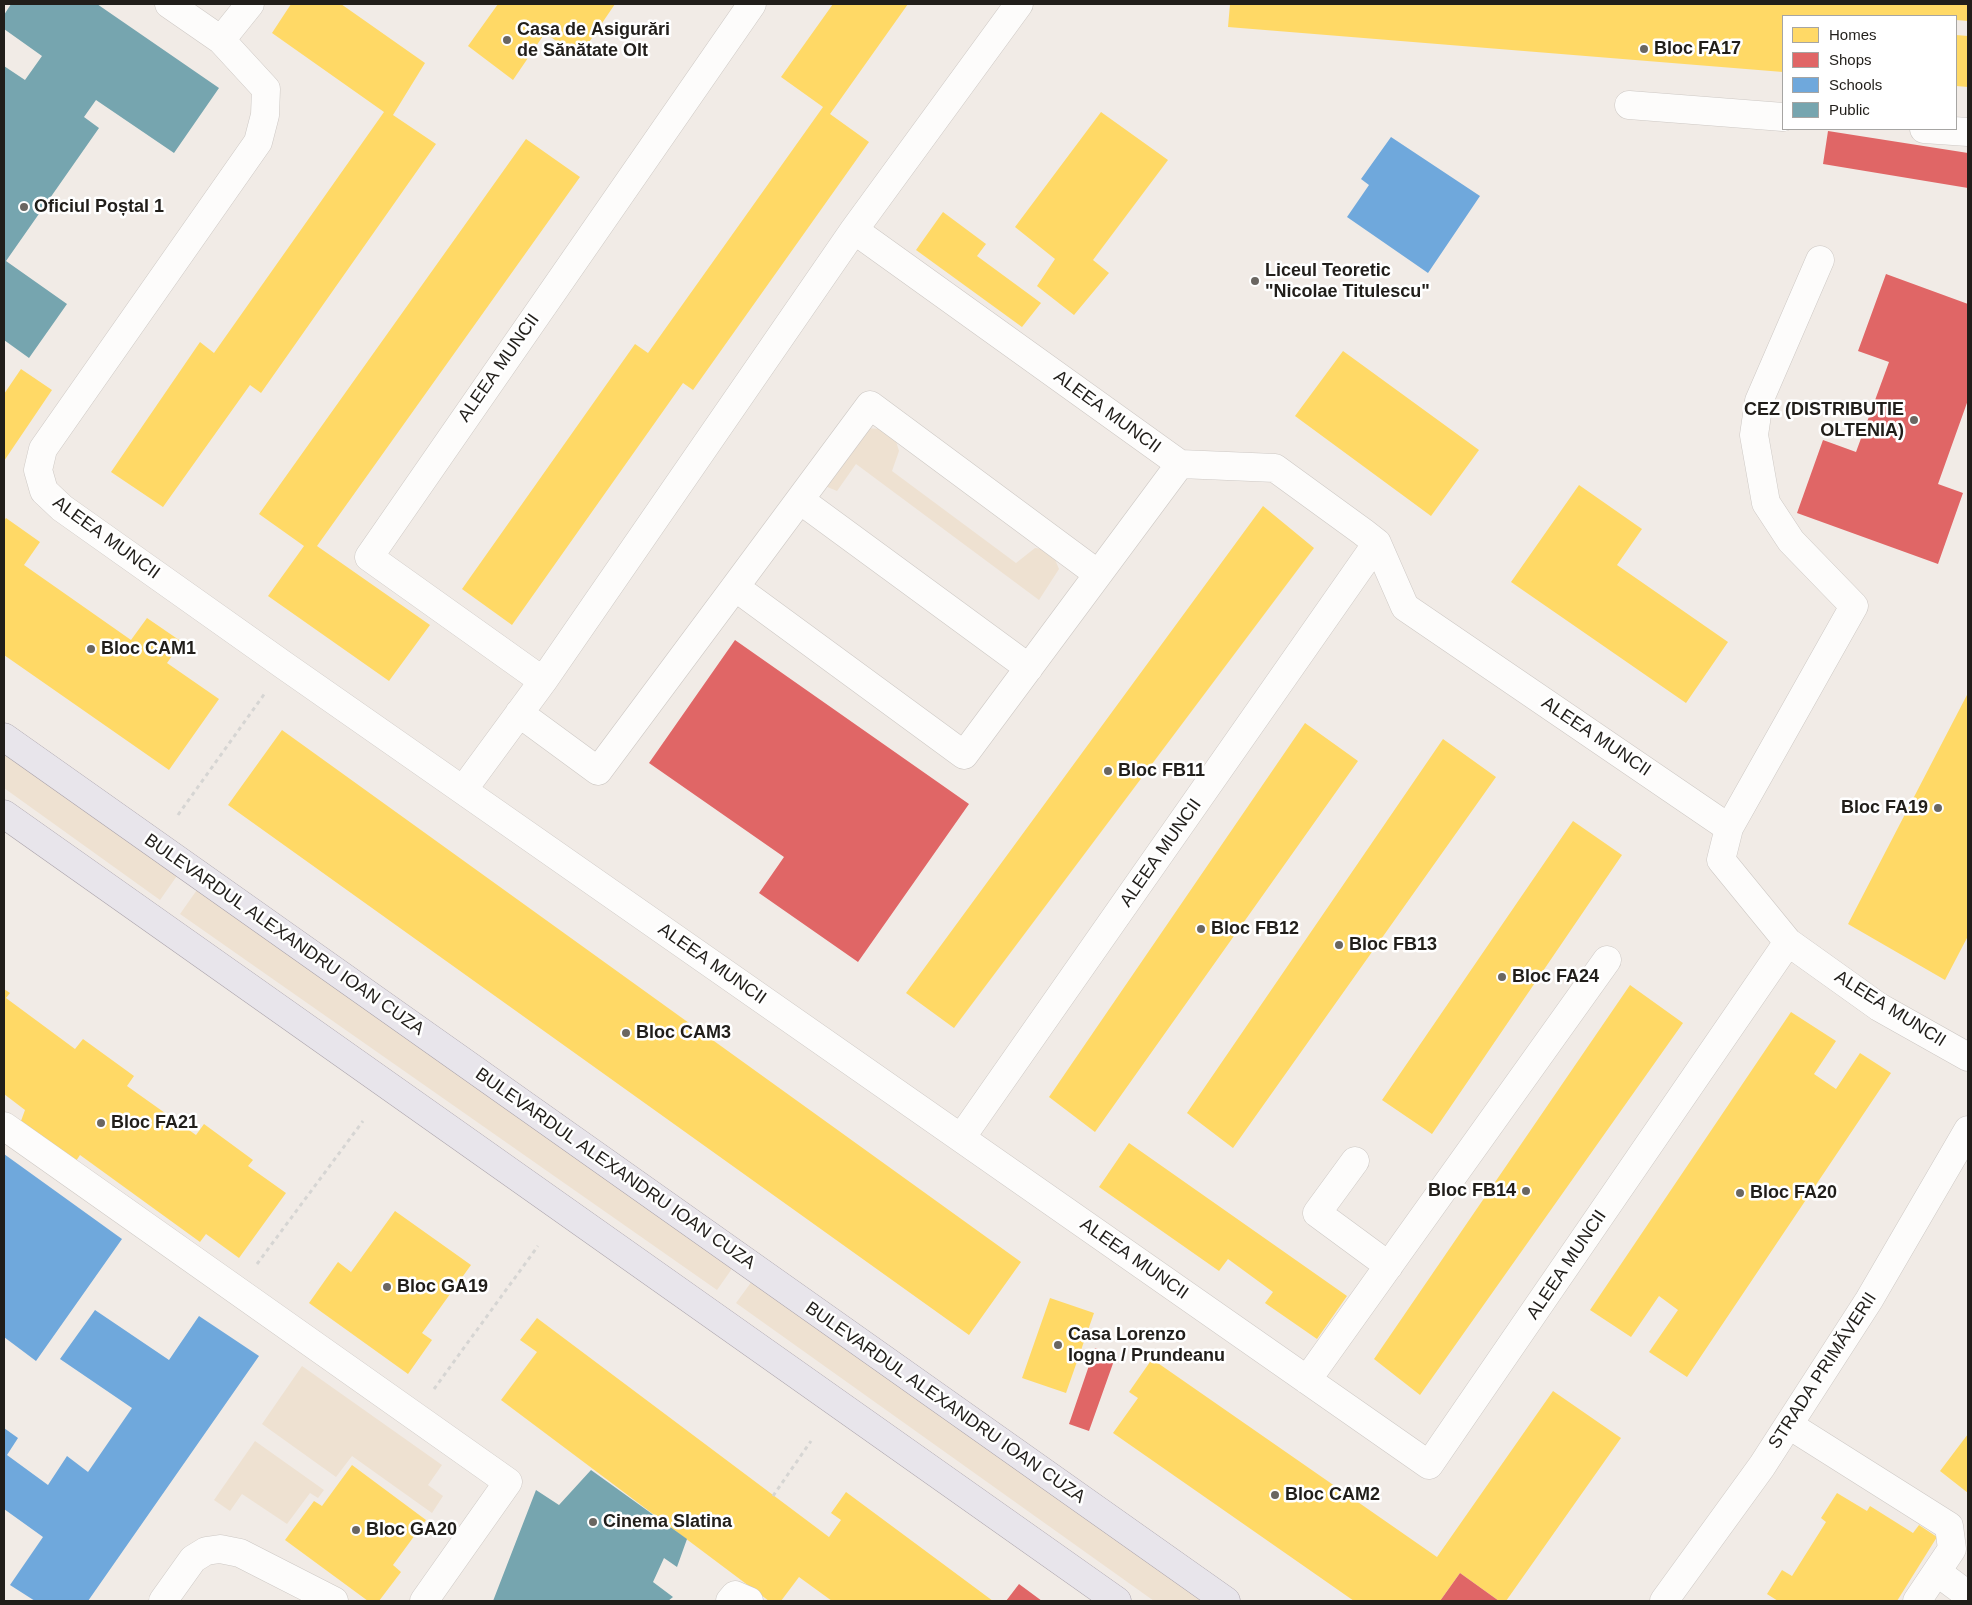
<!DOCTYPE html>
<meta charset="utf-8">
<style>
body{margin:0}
#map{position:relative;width:1972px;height:1605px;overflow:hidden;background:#f1ebe6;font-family:Arial,sans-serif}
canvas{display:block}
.frame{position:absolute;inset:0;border:5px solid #211e1a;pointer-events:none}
.legend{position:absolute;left:1782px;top:15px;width:175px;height:115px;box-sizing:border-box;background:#fff;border:1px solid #a6a5a3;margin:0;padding:6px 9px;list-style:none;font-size:15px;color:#211e1a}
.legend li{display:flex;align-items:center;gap:10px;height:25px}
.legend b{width:25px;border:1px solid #a6a5a3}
</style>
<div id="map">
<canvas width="1972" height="1605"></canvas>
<div class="frame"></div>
<ul class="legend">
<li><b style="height:14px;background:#ffd966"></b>Homes</li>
<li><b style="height:14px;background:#e06666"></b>Shops</li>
<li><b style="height:14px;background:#6fa8dc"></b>Schools</li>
<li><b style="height:14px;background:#76a5af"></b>Public</li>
</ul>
</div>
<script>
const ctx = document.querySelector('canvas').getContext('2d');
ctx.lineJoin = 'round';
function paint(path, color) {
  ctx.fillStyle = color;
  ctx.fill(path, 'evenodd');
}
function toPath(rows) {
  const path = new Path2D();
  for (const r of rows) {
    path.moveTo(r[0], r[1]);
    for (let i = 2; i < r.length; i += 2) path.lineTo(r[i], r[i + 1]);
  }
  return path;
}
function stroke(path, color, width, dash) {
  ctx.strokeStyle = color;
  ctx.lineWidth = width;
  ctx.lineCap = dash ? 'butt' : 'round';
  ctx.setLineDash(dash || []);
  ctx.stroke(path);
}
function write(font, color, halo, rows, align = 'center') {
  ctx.font = font + ' Arial,sans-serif';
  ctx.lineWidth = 5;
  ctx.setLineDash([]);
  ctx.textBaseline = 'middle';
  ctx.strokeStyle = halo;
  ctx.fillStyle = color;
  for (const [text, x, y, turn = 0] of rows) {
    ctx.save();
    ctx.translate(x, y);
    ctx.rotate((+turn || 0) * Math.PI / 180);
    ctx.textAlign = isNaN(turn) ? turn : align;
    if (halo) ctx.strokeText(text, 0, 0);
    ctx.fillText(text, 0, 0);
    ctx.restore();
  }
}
paint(toPath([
 [864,428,881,429,894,435,899,451,892,471,1016,563,1035,548,1051,550,1059,569,1039,600,856,464,837,491,825,486],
 [4,751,179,873,160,900,4,788],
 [199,887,736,1263,717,1290,180,914],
 [755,1277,1215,1601,1154,1601,736,1303],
 [302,1366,442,1465,428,1485,443,1496,432,1513,352,1456,336,1477,262,1424],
 [255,1441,324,1490,318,1498,310,1493,287,1524,242,1494,230,1511,214,1500]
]), '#eee1d1');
paint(toPath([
 [291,4,341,4,425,63,393,115,436,144,261,393,250,385,163,507,111,472,200,342,214,353,384,112,272,33],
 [498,4,615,4,579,57,545,33,513,80,468,46],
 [833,4,908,4,830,114,869,142,693,390,683,383,512,625,462,589,635,344,648,353,823,107,781,77],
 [1230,4,1968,4,1968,21,1956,20,1956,16,1783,16,1783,72,1228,27],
 [1956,35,1968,36,1968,87,1956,86],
 [1101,112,1168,160,1093,260,1109,273,1074,315,1037,286,1055,259,1015,227],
 [526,139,580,177,317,546,430,625,389,681,268,596,304,546,259,514],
 [943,212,986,244,977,256,1041,303,1022,327,916,250],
 [1343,351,1479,450,1431,516,1295,416],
 [21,369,52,390,4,461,4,394],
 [1579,485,1642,529,1617,565,1728,642,1686,703,1511,582],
 [1263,506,1314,548,954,1028,906,993],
 [6,518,40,542,24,565,131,640,147,618,182,642,167,663,219,699,169,770,4,655,4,521],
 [1968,693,1968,936,1945,980,1848,924],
 [1305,723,1358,761,1095,1132,1049,1097],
 [282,730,1021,1262,969,1335,228,805],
 [1443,739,1496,777,1233,1148,1187,1113],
 [1573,821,1622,855,1432,1134,1382,1100],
 [1630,985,1683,1023,1420,1395,1374,1359],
 [4,989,10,993,6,998,75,1049,83,1039,134,1076,127,1086,196,1135,204,1124,253,1160,248,1166,286,1193,239,1258,206,1234,200,1242,80,1155,76,1161,21,1121,25,1110,4,1094],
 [1791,1012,1836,1041,1814,1074,1836,1089,1860,1053,1891,1073,1687,1377,1649,1352,1678,1310,1659,1296,1631,1337,1590,1310],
 [1129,1143,1347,1296,1317,1339,1265,1303,1273,1292,1228,1259,1219,1271,1099,1187],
 [395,1211,471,1265,422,1333,432,1340,408,1374,309,1303,338,1262,351,1272],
 [1050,1298,1094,1313,1066,1393,1022,1378],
 [537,1318,829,1537,841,1520,831,1513,846,1492,993,1601,832,1601,799,1577,781,1601,769,1601,501,1400,537,1352,520,1340],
 [1152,1359,1437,1557,1553,1391,1621,1438,1506,1601,1499,1601,1460,1573,1440,1601,1354,1601,1113,1433,1138,1398,1129,1392],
 [1968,1434,1968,1493,1940,1471],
 [352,1465,426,1520,393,1565,401,1572,379,1601,368,1601,285,1540,314,1501,322,1506],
 [1837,1493,1867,1511,1870,1506,1913,1533,1919,1525,1937,1537,1897,1601,1778,1601,1767,1594,1782,1570,1792,1576,1826,1522,1821,1518]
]), '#ffd966');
paint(toPath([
 [1828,131,1968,153,1968,188,1823,164],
 [1886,274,1968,304,1968,400,1938,484,1963,493,1938,564,1797,513,1823,440,1856,452,1889,362,1858,351],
 [735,640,969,804,858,962,759,893,784,857,649,763],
 [1095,1348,1116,1355,1089,1431,1069,1424],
 [1460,1573,1499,1601,1440,1601],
 [1019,1584,1042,1601,1006,1601]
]), '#e06666');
paint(toPath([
 [1391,137,1480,196,1428,273,1347,217,1369,185,1361,179],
 [4,1154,122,1239,36,1361,4,1337],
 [95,1310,169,1360,199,1316,259,1356,88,1601,35,1601,10,1585,43,1537,4,1509,4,1428,18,1438,7,1455,48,1485,67,1456,88,1472,132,1408,60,1359]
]), '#6fa8dc');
paint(toPath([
 [11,4,97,4,219,88,174,153,96,100,84,117,99,128,6,261,67,304,29,358,4,340,4,66,25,80,42,56,4,29,4,15],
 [591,1470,687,1539,677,1567,664,1558,653,1582,673,1597,668,1601,493,1601,536,1490,559,1505]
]), '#76a5af');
const minor = toPath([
 [169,4,221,40,266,89,265,115,258,142,43,449,38,470,44,491,62,508,285,666,1429,1465,1788,942],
 [221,40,250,4],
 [1629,105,1783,117],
 [1924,129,1968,132],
 [854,230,1180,464,1275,468,1363,532,1377,543,1405,607,1729,828,1721,860,1788,942,1879,1007,1968,1057],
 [800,500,1029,668],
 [735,587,870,405,1098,574],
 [543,681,369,557,752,4],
 [519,713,598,771,735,587,964,755,1180,464],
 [463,790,543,681,854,230,1019,4],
 [1729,828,1854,606,1791,541,1766,503,1754,435,1759,401,1820,260],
 [4,1126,508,1482,424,1601],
 [961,1138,1377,543],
 [1355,1161,1317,1213,1389,1266],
 [1307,1380,1607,960],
 [1789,1425,1949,1526,1952,1549,1917,1601],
 [1937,1572,1968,1595],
 [163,1601,193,1559,206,1551,220,1549,240,1553,334,1601],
 [730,1601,735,1595,749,1601],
 [1664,1601,1762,1466,1869,1300,1968,1130]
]);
const major = toPath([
 [4,737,1226,1601],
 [4,814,1117,1601]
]);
stroke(minor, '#cdc8c4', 29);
stroke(major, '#aaa3ab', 29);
stroke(toPath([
 [178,815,265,693],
 [257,1264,363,1121],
 [434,1389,538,1246],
 [773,1496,811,1441]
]), '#d6d5d3', 3, [4, 4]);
stroke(minor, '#fdfcfb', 28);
stroke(major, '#e8e5eb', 28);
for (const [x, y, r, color] of [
 [507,40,5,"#6a6661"],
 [1644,49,5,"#6a6661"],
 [24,207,5,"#6a6661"],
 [1255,281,5,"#6a6661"],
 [1914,420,5,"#6a6661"],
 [91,649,5,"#6a6661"],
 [1108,771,5,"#6a6661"],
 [1938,808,5,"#6a6661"],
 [1201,929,5,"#6a6661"],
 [1339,945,5,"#6a6661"],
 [1502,977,5,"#6a6661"],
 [626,1033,5,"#6a6661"],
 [101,1123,5,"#6a6661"],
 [1526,1191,5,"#6a6661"],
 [1740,1193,5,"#6a6661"],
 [387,1287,5,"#6a6661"],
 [1058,1345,5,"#6a6661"],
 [1275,1495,5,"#6a6661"],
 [593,1522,5,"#6a6661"],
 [356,1530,5,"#6a6661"]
]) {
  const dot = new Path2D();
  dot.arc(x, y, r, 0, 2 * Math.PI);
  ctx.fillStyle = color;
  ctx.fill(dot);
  stroke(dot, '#fff', 2);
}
write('bold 18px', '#211e1a', '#fff', [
 ["Casa de Asigurări",517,30],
 ["de Sănătate Olt",517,51],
 ["Bloc FA17",1654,49],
 ["Oficiul Poștal 1",34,207],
 ["Liceul Teoretic",1265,271],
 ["\"Nicolae Titulescu\"",1265,292],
 ["CEZ (DISTRIBUTIE",1904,410,"right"],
 ["OLTENIA)",1904,431,"right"],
 ["Bloc CAM1",101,649],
 ["Bloc FB11",1118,771],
 ["Bloc FA19",1928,808,"right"],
 ["Bloc FB12",1211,929],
 ["Bloc FB13",1349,945],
 ["Bloc FA24",1512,977],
 ["Bloc CAM3",636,1033],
 ["Bloc FA21",111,1123],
 ["Bloc FB14",1516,1191,"right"],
 ["Bloc FA20",1750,1193],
 ["Bloc GA19",397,1287],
 ["Casa Lorenzo",1068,1335],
 ["Iogna / Prundeanu",1068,1356],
 ["Bloc CAM2",1285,1495],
 ["Cinema Slatina",603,1522],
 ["Bloc GA20",366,1530]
], 'left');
write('18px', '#211e1a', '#fff', [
 ["ALEEA MUNCII",499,368,-55],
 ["ALEEA MUNCII",1107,412,36],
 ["ALEEA MUNCII",106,538,36],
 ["ALEEA MUNCII",1596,737,34],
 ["ALEEA MUNCII",1161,853,-55],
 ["BULEVARDUL ALEXANDRU IOAN CUZA",284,935,35],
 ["ALEEA MUNCII",712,964,35],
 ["ALEEA MUNCII",1890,1009,32],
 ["BULEVARDUL ALEXANDRU IOAN CUZA",615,1169,35],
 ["ALEEA MUNCII",1134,1259,35],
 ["ALEEA MUNCII",1567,1265,-56],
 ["STRADA PRIMĂVERII",1823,1371,-57],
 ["BULEVARDUL ALEXANDRU IOAN CUZA",945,1403,35]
]);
</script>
